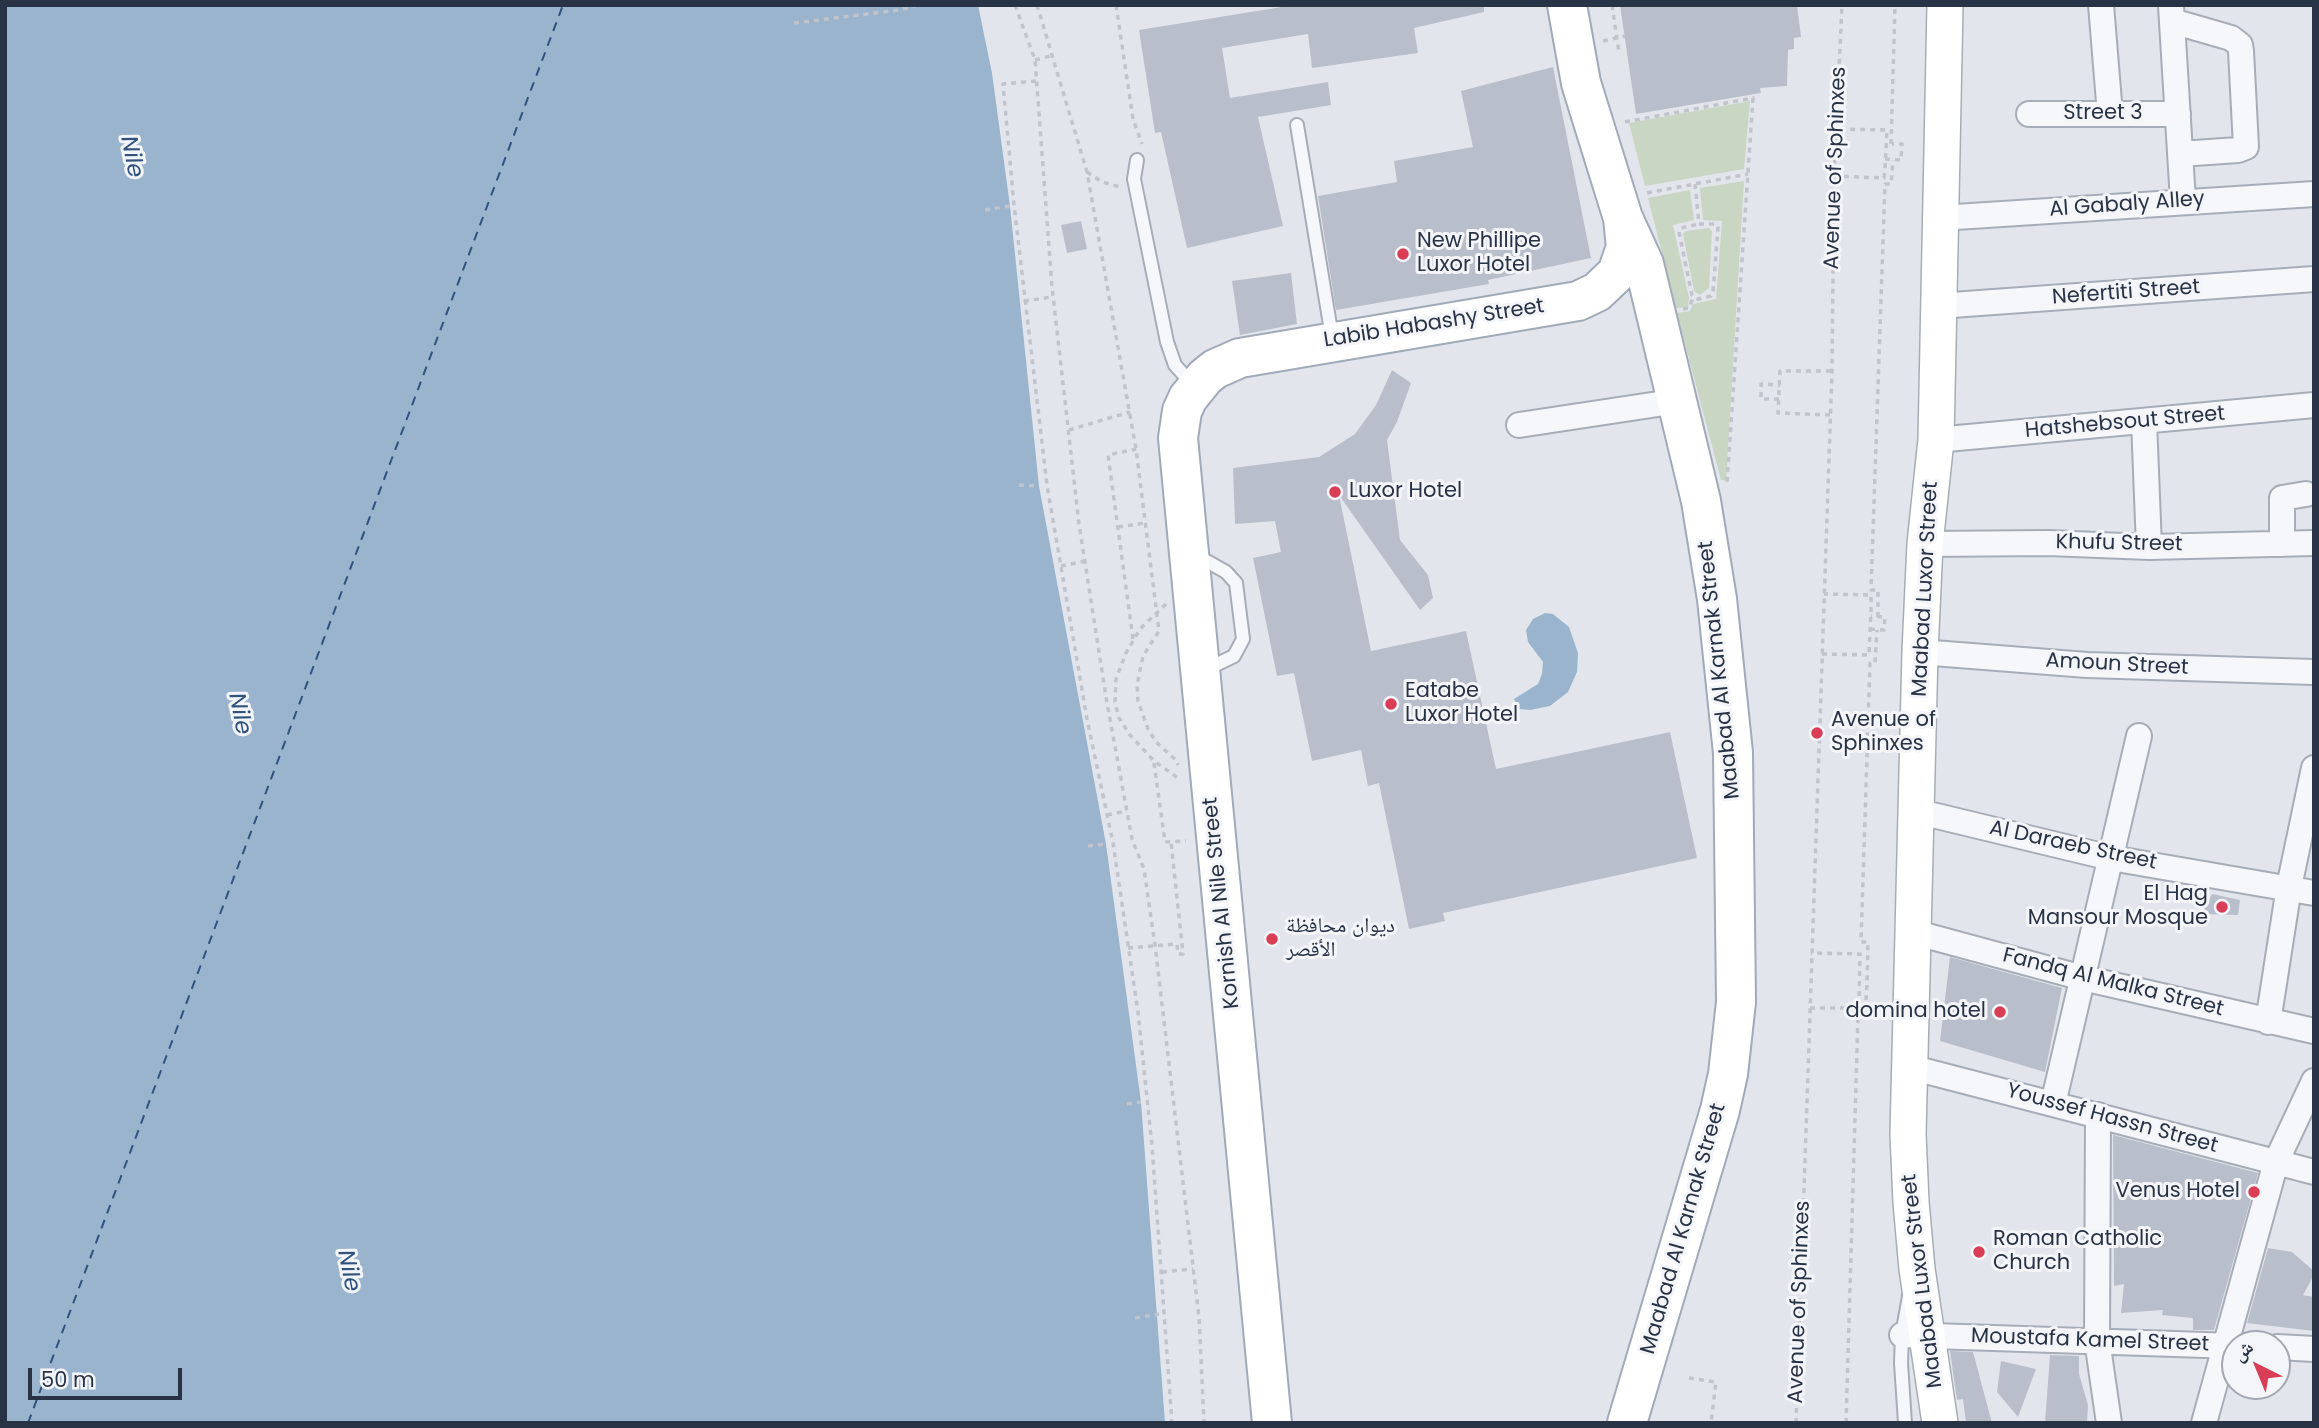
<!DOCTYPE html>
<meta charset="utf-8">
<style>
body{margin:0}
#map{position:relative;width:2319px;height:1428px;overflow:hidden;background:#e2e6ec;font-family:Poppins,"Noto Naskh Arabic",sans-serif}
canvas{display:block}
.frame{position:absolute;inset:0;border:7px solid #293346;pointer-events:none}
.north{position:absolute;left:2221px;top:1330px;width:70px;height:70px;box-sizing:border-box;background:#f3f5f9;border:2px solid #a2a7b1;border-radius:50%;rotate:317deg;font-size:19px;font-weight:700;line-height:28px;text-align:center;color:#293346}
.north::after{content:'';display:block;margin:auto;width:24px;height:32px;background:#da3e57;clip-path:polygon(50% 0,100% 100%,50% 72%,0 100%)}
.scale{position:absolute;left:28px;top:1368px;width:154px;height:32px;box-sizing:border-box;border:4px solid #293346;border-top:0;padding-left:9px;font-size:21px;line-height:24px;white-space:nowrap;color:#293346;-webkit-text-stroke:5px #f3f5f9;paint-order:stroke}
</style>
<div id="map">
<canvas width="2319" height="1428"></canvas>
<div class="frame"></div>
<div class="north">ش</div>
<div class="scale">50 m</div>
</div>
<script>
const ctx = document.querySelector('canvas').getContext('2d');
ctx.lineJoin = 'round';
function paint(path, color) {
  ctx.fillStyle = color;
  ctx.fill(path, 'evenodd');
}
function toPath(rows) {
  const path = new Path2D();
  for (const r of rows) {
    path.moveTo(r[0], r[1]);
    for (let i = 2; i < r.length; i += 2) path.lineTo(r[i], r[i + 1]);
  }
  return path;
}
function stroke(path, color, width, dash) {
  ctx.strokeStyle = color;
  ctx.lineWidth = width;
  ctx.lineCap = dash ? 'butt' : 'round';
  ctx.setLineDash(dash || []);
  ctx.stroke(path);
}
function write(font, color, halo, rows, align = 'center') {
  ctx.font = font + ' Poppins,"Noto Naskh Arabic",sans-serif';
  ctx.lineWidth = 6;
  ctx.setLineDash([]);
  ctx.textBaseline = 'middle';
  ctx.strokeStyle = halo;
  ctx.fillStyle = color;
  for (const [text, x, y, turn = 0] of rows) {
    ctx.save();
    ctx.translate(x, y);
    ctx.rotate((+turn || 0) * Math.PI / 180);
    ctx.textAlign = isNaN(turn) ? turn : align;
    if (halo) ctx.strokeText(text, 0, 0);
    ctx.fillText(text, 0, 0);
    ctx.restore();
  }
}
paint(toPath([
 [1750,101,1744,169,1645,186,1629,123],
 [1744,181,1726,481,1721,480,1677,313,1690,311,1693,304,1716,299,1722,221,1703,220,1700,188],
 [1690,190,1694,220,1673,225,1689,298,1688,307,1676,308,1648,198],
 [1709,228,1712,231,1709,288,1700,295,1694,291,1683,234,1686,231]
]), '#c8d6c3');
paint(toPath([
 [5,5,978,5,992,73,1010,206,1039,486,1106,844,1141,1102,1165,1423,5,1423],
 [1545,613,1553,614,1569,627,1578,653,1577,672,1568,692,1550,706,1530,710,1519,709,1514,699,1538,684,1542,674,1543,662,1528,642,1526,630,1533,619]
]), '#9bb4ce');
stroke(toPath([
 [28,1423,563,5]
]), '#2f537e', 2, [9, 7]);
paint(toPath([
 [1294,5,1484,5,1484,12,1414,28,1418,53,1312,68,1308,34,1222,48,1230,98,1328,82,1331,105,1258,117,1283,226,1187,248,1161,132,1155,133,1139,30],
 [1620,5,1797,5,1801,37,1794,38,1794,49,1788,50,1787,86,1760,88,1761,93,1636,114],
 [1553,67,1591,258,1488,280,1489,284,1336,310,1318,196,1397,182,1394,161,1473,147,1461,91],
 [1081,221,1087,249,1067,253,1061,225],
 [1291,273,1297,324,1240,335,1232,281],
 [1392,370,1411,383,1397,422,1387,440,1400,540,1428,575,1433,598,1420,610,1339,495,1371,651,1466,631,1496,769,1670,732,1697,858,1443,913,1445,921,1409,929,1379,783,1368,786,1361,750,1312,761,1294,673,1277,676,1253,558,1281,552,1275,521,1235,524,1233,468,1319,457,1355,434,1376,405],
 [2212,894,2240,900,2238,915,2202,914],
 [1950,957,2062,988,2045,1072,1940,1041],
 [2113,1135,2258,1173,2214,1330,2193,1330,2193,1318,2162,1315,2163,1310,2121,1313,2124,1284,2114,1286],
 [2268,1248,2292,1252,2314,1271,2314,1275,2303,1295,2314,1297,2314,1331,2247,1323],
 [1950,1351,1973,1352,1992,1423,1966,1423,1963,1399,1957,1400],
 [2050,1355,2079,1356,2079,1374,2088,1405,2087,1423,2045,1423],
 [2001,1361,2036,1369,2018,1417,1997,1392]
]), '#b9bfca');
const lane = toPath([
 [1297,125,1332,337],
 [1137,160,1134,179,1167,342,1175,365,1193,385],
 [1196,555,1226,572,1236,583,1243,639,1234,656,1203,671],
 [1905,1423,1901,1363,1902,1335,1909,1296]
]);
const street = toPath([
 [2101,5,2110,114],
 [2171,6,2183,201],
 [2172,21,2231,38,2240,45,2241,51,2246,147,2238,150,2180,154],
 [2029,114,2178,114],
 [1940,218,2314,194],
 [1938,306,2314,279],
 [2144,421,2149,547],
 [1519,425,1678,401],
 [1936,440,2314,405],
 [1925,544,2048,543,2149,547,2314,543],
 [2282,544,2282,498,2306,494],
 [1920,652,2087,665,2314,672],
 [1916,811,2111,858,2314,893],
 [1913,932,2083,978,2314,1031],
 [2268,1022,2289,887,2314,768],
 [1910,1067,2314,1172],
 [2053,1104,2139,736],
 [2098,1115,2097,1340,2109,1423],
 [1902,1335,2235,1346],
 [2277,1347,2314,1349],
 [2204,1423,2276,1162,2314,1081]
]);
const secondary = toPath([
 [1940,1423,1917,1269,1911,1202,1908,1134,1920,652,1925,544,1936,440,1945,5]
]);
const primary = toPath([
 [1567,5,1581,83,1623,218,1644,264,1701,501,1717,599,1733,753,1736,1002,1728,1074,1720,1110,1627,1423],
 [1272,1423,1178,438,1182,411,1188,398,1205,377,1215,369,1240,358,1578,301,1597,292,1617,273,1626,247,1623,218]
]);
stroke(lane, '#a7adb7', 16);
stroke(street, '#a7adb7', 28);
stroke(secondary, '#a7adb7', 38);
stroke(primary, '#a1aab9', 42);
stroke(toPath([
 [1015,5,1035,60,1052,287,1079,524,1107,703,1132,839,1144,869,1155,945,1199,1317,1204,1423],
 [1037,5,1087,172,1136,449,1159,631,1143,656,1137,685,1138,701,1148,729,1156,742,1177,761,1178,765],
 [1116,5,1133,119,1142,144],
 [1612,5,1619,53],
 [794,23,899,10,917,5],
 [1603,41,1625,36],
 [1035,60,1050,56],
 [1036,81,1003,84,1014,205,1047,485,1087,719,1113,843,1138,1012,1152,1146,1172,1423],
 [1625,122,1753,98,1727,483],
 [1891,144,1895,5],
 [1885,159,1901,160,1902,144,1892,144],
 [1087,172,1102,182,1120,187],
 [1834,176,1884,178,1885,169,1887,130,1836,129],
 [1695,184,1699,224],
 [1647,193,1748,174],
 [985,210,1010,206],
 [1699,224,1716,224,1718,228,1713,292,1711,296,1698,299,1692,295,1679,232,1681,228,1699,224],
 [1024,301,1053,297],
 [1683,309,1689,308,1693,298],
 [1779,399,1761,399,1761,384,1780,385],
 [1830,415,1778,413,1780,371,1832,371],
 [1069,430,1130,412],
 [1019,485,1039,486],
 [1118,527,1145,523],
 [1061,566,1085,561],
 [1166,604,1140,629,1126,653,1116,679,1115,702,1119,718,1130,735,1154,761,1181,780],
 [1878,617,1878,590,1871,590,1885,184,1891,184,1893,160],
 [1870,629,1884,630,1885,617,1871,616],
 [1133,639,1108,455,1136,449],
 [1822,654,1869,655,1871,609,1871,595,1824,594],
 [1154,763,1165,842,1186,841],
 [1107,815,1127,811],
 [1088,846,1106,844],
 [1128,948,1177,944,1178,954,1183,954,1171,842],
 [1810,1008,1858,1008,1859,1001,1860,954,1811,953],
 [1127,1104,1141,1102],
 [1162,1272,1193,1269],
 [1135,1318,1159,1314],
 [1689,1378,1716,1382,1711,1423],
 [1796,1423,1832,371,1834,176,1842,5],
 [1846,1423,1858,1017,1865,1017,1867,984,1868,942,1861,942,1870,663,1875,663,1877,630]
]), '#c1c4cb', 3.5, [5, 5]);
stroke(lane, '#f6f7fa', 12);
stroke(street, '#f6f7fa', 24);
stroke(secondary, '#fff', 35);
stroke(primary, '#fff', 38);
for (const [x, y, r, color] of [
 [1403,254,7,"#da3e57"],
 [1335,492,7,"#da3e57"],
 [1391,704,7,"#da3e57"],
 [1817,733,7,"#da3e57"],
 [2222,907,7,"#da3e57"],
 [1272,939,7,"#da3e57"],
 [2000,1012,7,"#da3e57"],
 [2254,1192,7,"#da3e57"],
 [1979,1252,7,"#da3e57"]
]) {
  const dot = new Path2D();
  dot.arc(x, y, r, 0, 2 * Math.PI);
  ctx.fillStyle = color;
  ctx.fill(dot);
  stroke(dot, '#f3f5f9', 2.5);
}
write('21px', '#293346', '#f3f5f9', [
 ["Street 3",2103,114],
 ["Avenue of Sphinxes",1836,168,-88],
 ["Al Gabaly Alley",2127,205,-4],
 ["Nefertiti Street",2126,293,-4],
 ["Labib Habashy Street",1434,324,-9],
 ["Hatshebsout Street",2125,423,-5],
 ["Khufu Street",2119,544,1],
 ["Maabad Luxor Street",1926,589,-87],
 ["Amoun Street",2117,665,3],
 ["Maabad Al Karnak Street",1720,670,-96],
 ["Al Daraeb Street",2073,846,12],
 ["Kornish Al Nile Street",1222,903,-96],
 ["Fandq Al Malka Street",2113,983,14],
 ["Youssef Hassn Street",2112,1119,15],
 ["Maabad Al Karnak Street",1684,1229,-74],
 ["Maabad Luxor Street",1923,1281,-97],
 ["Avenue of Sphinxes",1800,1302,-88],
 ["Moustafa Kamel Street",2090,1341,2]
]);
write('21px', '#293346', '#f3f5f9', [
 ["New Phillipe",1417,242],
 ["Luxor Hotel",1417,266],
 ["Luxor Hotel",1349,492],
 ["Eatabe",1405,692],
 ["Luxor Hotel",1405,716],
 ["Avenue of",1831,721],
 ["Sphinxes",1831,745],
 ["El Hag",2208,895,"right"],
 ["Mansour Mosque",2208,919,"right"],
 ["ديوان محافظة",1286,927],
 ["الأقصر",1286,951],
 ["domina hotel",1986,1012,"right"],
 ["Venus Hotel",2240,1192,"right"],
 ["Roman Catholic",1993,1240],
 ["Church",1993,1264]
], 'left');
write('italic 23px', '#2f537e', '#f3f5f9', [
 ["Nile",131,157,79],
 ["Nile",239,714,79],
 ["Nile",348,1271,79]
]);
</script>
